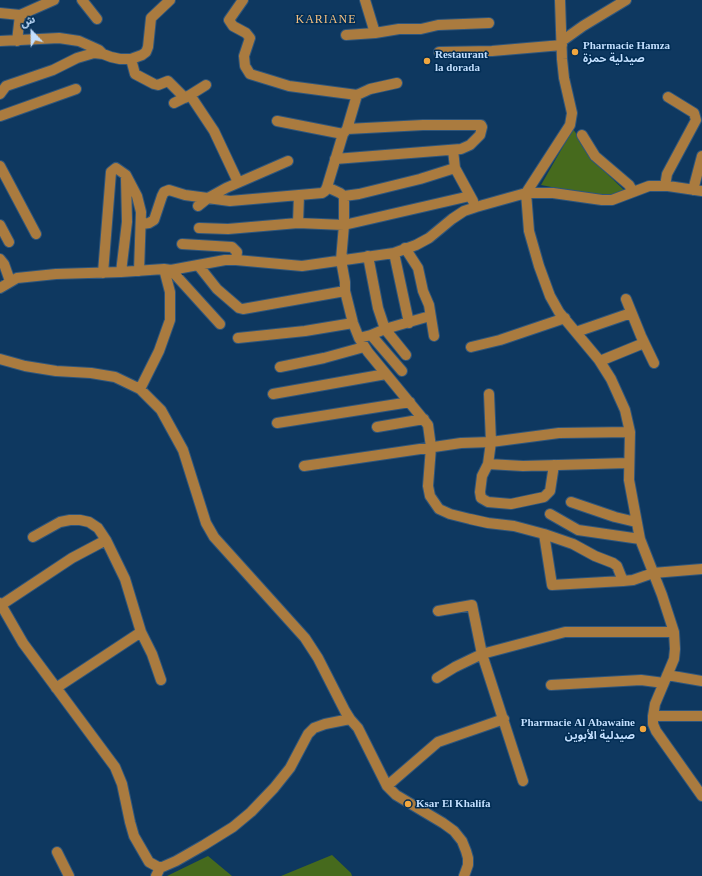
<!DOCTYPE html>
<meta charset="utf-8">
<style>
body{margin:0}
#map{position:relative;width:702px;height:876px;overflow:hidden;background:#0e3860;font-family:"Times New Roman","Noto Sans Arabic",serif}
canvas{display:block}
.north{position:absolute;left:12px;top:12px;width:40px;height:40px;-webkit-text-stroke:3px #022d54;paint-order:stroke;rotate:338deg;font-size:11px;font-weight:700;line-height:16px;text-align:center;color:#c3dffe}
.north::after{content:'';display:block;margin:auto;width:14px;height:18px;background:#c3dffe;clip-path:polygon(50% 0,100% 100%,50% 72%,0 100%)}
</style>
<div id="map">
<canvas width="702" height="876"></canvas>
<div class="north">ش</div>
</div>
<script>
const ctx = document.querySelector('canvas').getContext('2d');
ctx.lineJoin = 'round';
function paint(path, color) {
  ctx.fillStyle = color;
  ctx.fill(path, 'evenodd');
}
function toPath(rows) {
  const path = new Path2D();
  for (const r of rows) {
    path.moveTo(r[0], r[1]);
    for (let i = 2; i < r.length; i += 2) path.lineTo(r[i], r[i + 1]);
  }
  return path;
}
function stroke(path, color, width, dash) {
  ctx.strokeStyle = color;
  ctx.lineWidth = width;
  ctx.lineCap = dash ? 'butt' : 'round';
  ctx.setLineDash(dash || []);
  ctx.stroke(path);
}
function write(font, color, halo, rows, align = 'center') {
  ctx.font = font + ' "Times New Roman","Noto Sans Arabic",serif';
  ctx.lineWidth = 3;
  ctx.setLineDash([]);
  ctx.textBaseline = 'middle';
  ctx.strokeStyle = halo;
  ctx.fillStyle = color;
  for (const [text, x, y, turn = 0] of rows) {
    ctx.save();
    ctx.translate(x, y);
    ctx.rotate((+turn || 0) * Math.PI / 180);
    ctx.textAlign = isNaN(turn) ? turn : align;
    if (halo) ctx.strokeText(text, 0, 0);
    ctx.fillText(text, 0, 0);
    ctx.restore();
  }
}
paint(toPath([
 [573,129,597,164,626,192,602,197,541,185],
 [332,855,351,873,352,876,281,876],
 [208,856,232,876,167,876]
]), '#466a1d');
const minor = toPath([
 [82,0,97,19],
 [243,0,229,20,233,26,246,33,250,38,244,56,245,66,250,74,289,86,357,95,370,89,397,83],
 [365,0,375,33],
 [560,0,562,59,564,78,572,113,570,125,526,193,529,231,539,266,550,296,559,312,599,360,611,379,625,410,630,432,629,480,640,539,662,595,674,632,675,649,674,659,655,704,653,716,653,724,656,731,702,796],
 [0,13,20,15,54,0],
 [346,35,375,33,399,29,421,29,438,25,489,23],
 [0,41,59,38,79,41,99,50,103,54,111,57,120,59,131,59,142,55,146,52,148,47,151,18,170,0],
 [17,41,20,15],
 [562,41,583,26,626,0],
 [439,52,492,51,562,45],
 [131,59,135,74,154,84,158,85,168,81,185,98],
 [0,94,6,86,53,70,77,58,94,53,103,54],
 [190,95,214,131,238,182],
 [174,103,190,95,206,85],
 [0,116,76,89],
 [277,121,343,134],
 [582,135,595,156,629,185,633,192],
 [453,150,455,168,473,201],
 [335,159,461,149,470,145,480,135,482,127,481,125,423,125,347,129],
 [0,166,36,234],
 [665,186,667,174,696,120,694,113,668,97],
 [327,187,340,193,344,196,344,225,341,260,345,282,345,291,353,323,359,338,368,352,428,425,431,447,428,486,430,496,439,509,450,514,470,519,488,523,514,526,544,534,573,544,595,556,613,563,617,566,623,581,633,580,653,573,702,569],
 [693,190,702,156],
 [344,196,359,194,420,179,455,168],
 [198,206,208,198,226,188,288,161],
 [298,223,299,195],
 [142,224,149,223,154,220,162,196,164,192,169,190,185,195,230,201,322,193,325,191,327,187,343,134,347,129,357,95],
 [0,225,9,242],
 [199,228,228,229,298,223,344,225,470,196],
 [182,244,232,247,237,252,236,260],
 [405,248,418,268,423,291,429,305,434,336],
 [394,253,409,323],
 [368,256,378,308,385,329,406,355],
 [0,259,4,264,10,281],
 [198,265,217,289,239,308,243,309,345,291],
 [171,270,220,324],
 [121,272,127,222,126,178],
 [103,273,111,172,116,168,126,175,137,196,141,212,139,271],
 [0,288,17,278,56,274,121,272,164,269,171,270,225,260,236,260,302,266,394,253,416,245,429,238,452,219,464,211,476,207,526,193,553,193,602,200,612,200,649,186,668,186,702,191],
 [626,299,641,336,654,363],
 [576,332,631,313],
 [371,335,402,371],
 [238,338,305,331,353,323],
 [359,338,371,335,385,329,430,316],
 [471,347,500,340,565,318],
 [0,359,25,366,56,371,91,373,115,377,140,389,161,410,183,450,206,523,214,537,305,638,318,658,345,711,350,719,358,728,387,786,396,795,443,823,454,831,462,841,466,851,468,858,468,865,464,876],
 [600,361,644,343],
 [280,367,324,358,364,347],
 [140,389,159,351,170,320,170,292,164,269],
 [273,394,386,374],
 [489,394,491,442,488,464,482,476,480,492,481,498,488,502,511,504,544,497,550,491,554,465],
 [277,423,410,402],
 [377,427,424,419],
 [488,464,523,466,628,463],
 [304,466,461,443,491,442,559,433,630,432],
 [571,502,615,517,636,522],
 [550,514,578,530,640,539],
 [544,534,552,585,623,581],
 [33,537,60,522,70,520,80,520,89,522,98,528,106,540,125,579,141,632,152,654,161,680],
 [0,603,23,643,115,767,122,784,130,822,134,836,149,862,160,868],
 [1,605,72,558,106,540],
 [438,611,472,605,482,654,523,781],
 [667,675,702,681],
 [437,678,455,667,482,654,565,632,674,632],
 [551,685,641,680,664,683],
 [56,688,141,632],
 [653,716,702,716],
 [387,786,438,742,504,719],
 [57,852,69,876],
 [156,876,160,868,176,861,204,845,233,827,251,812,274,788,290,768,308,734,314,728,325,724,350,719]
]);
stroke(minor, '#2f567c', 12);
stroke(minor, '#aa7b3f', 10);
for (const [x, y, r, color] of [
 [575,52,4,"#f0a63f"],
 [427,61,4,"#f0a63f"],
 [643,729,4,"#f0a63f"],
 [408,804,4,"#f0a63f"]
]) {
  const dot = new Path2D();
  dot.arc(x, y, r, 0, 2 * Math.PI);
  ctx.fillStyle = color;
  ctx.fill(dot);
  stroke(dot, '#022d54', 1.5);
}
write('bold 11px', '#c3dffe', '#022d54', [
 ["Pharmacie Hamza",583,46],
 ["صيدلية حمزة",583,59],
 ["Restaurant",435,55],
 ["la dorada",435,68],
 ["Pharmacie Al Abawaine",635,723,"right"],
 ["صيدلية الأبوين",635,736,"right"],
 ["Ksar El Khalifa",416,804]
], 'left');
ctx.letterSpacing = '1px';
write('12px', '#f3bf80', '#022d54', [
 ["KARIANE",326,20]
]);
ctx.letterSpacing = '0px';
</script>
